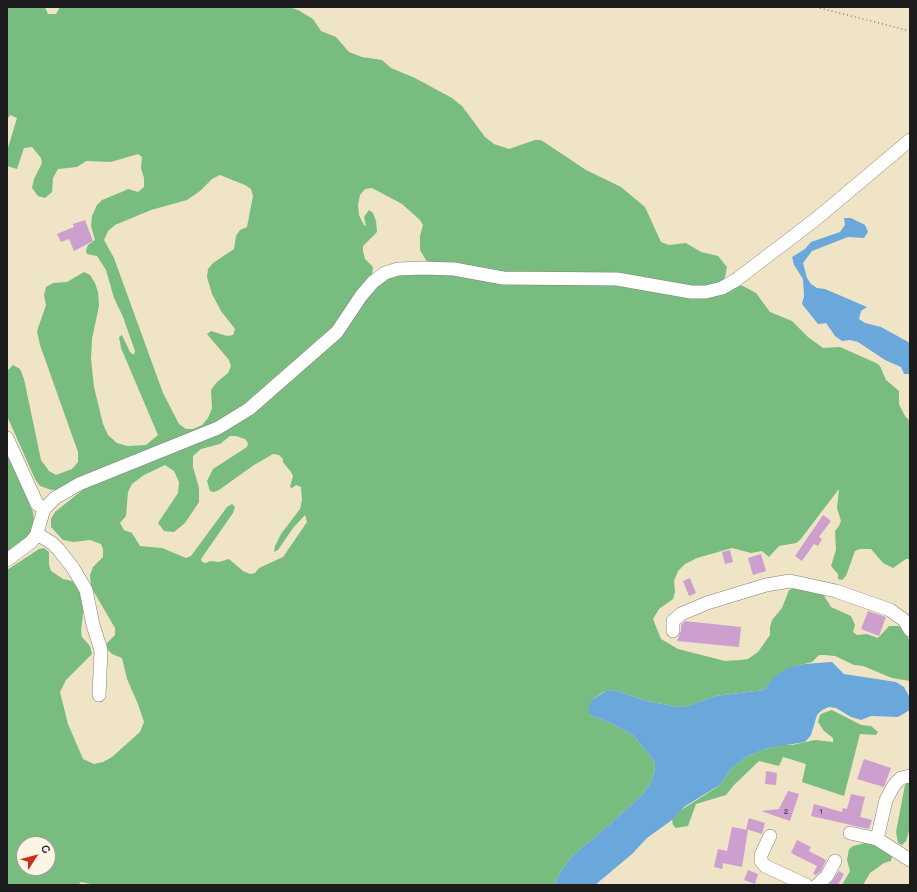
<!DOCTYPE html>
<meta charset="utf-8">
<style>
body{margin:0}
#map{position:relative;width:917px;height:892px;overflow:hidden;background:#efe4c6;font-family:"Balsamiq Sans",sans-serif}
canvas{display:block}
.frame{position:absolute;inset:0;border:8px solid #1c1c1c;pointer-events:none}
.north{position:absolute;left:16px;top:836px;width:40px;height:40px;box-sizing:border-box;background:#fcf5e5;border:1px solid #a29e95;border-radius:50%;rotate:54deg;font-size:11px;font-weight:700;line-height:16px;text-align:center;color:#1c1c1c}
.north::after{content:'';display:block;margin:auto;width:14px;height:18px;background:#c8321e;clip-path:polygon(50% 0,100% 100%,50% 72%,0 100%)}
</style>
<div id="map">
<canvas width="917" height="892"></canvas>
<div class="frame"></div>
<div class="north">С</div>
</div>
<script>
const ctx = document.querySelector('canvas').getContext('2d');
ctx.lineJoin = 'round';
function paint(path, color) {
  ctx.fillStyle = color;
  ctx.fill(path, 'evenodd');
}
function toPath(rows) {
  const path = new Path2D();
  for (const r of rows) {
    path.moveTo(r[0], r[1]);
    for (let i = 2; i < r.length; i += 2) path.lineTo(r[i], r[i + 1]);
  }
  return path;
}
function stroke(path, color, width, dash) {
  ctx.strokeStyle = color;
  ctx.lineWidth = width;
  ctx.lineCap = dash ? 'butt' : 'round';
  ctx.setLineDash(dash || []);
  ctx.stroke(path);
}
function write(font, color, halo, rows, align = 'center') {
  ctx.font = font + ' "Balsamiq Sans",sans-serif';
  ctx.lineWidth = 3.5;
  ctx.setLineDash([]);
  ctx.textBaseline = 'middle';
  ctx.strokeStyle = halo;
  ctx.fillStyle = color;
  for (const [text, x, y, turn = 0] of rows) {
    ctx.save();
    ctx.translate(x, y);
    ctx.rotate((+turn || 0) * Math.PI / 180);
    ctx.textAlign = isNaN(turn) ? turn : align;
    if (halo) ctx.strokeText(text, 0, 0);
    ctx.fillText(text, 0, 0);
    ctx.restore();
  }
}
paint(toPath([
 [7,7,45,7,48,14,56,14,60,7,289,7,298,10,313,19,321,31,336,37,349,52,362,57,382,60,391,68,415,78,452,98,462,106,485,137,494,144,509,149,535,140,541,140,586,170,621,187,645,207,661,242,669,245,686,243,701,252,718,256,727,267,724,282,743,286,756,293,770,312,792,321,808,337,823,348,840,347,876,363,880,366,886,380,899,391,899,404,905,416,910,421,910,559,906,559,893,568,883,563,871,549,860,549,855,551,846,576,842,580,838,579,838,574,831,566,836,550,835,531,839,526,841,521,837,508,839,489,800,540,796,543,779,546,769,557,762,551,751,553,732,548,697,558,685,564,678,571,674,581,675,592,673,599,659,609,653,619,661,639,678,649,725,661,740,660,748,659,758,652,770,635,770,627,772,620,782,608,789,590,794,588,823,594,831,607,851,616,855,625,853,632,857,635,867,634,878,638,889,626,899,626,903,629,910,641,910,681,892,678,863,666,854,665,835,656,825,655,819,655,812,662,796,666,769,684,764,690,715,696,686,707,678,707,647,701,614,690,606,691,600,694,593,699,590,715,613,724,634,736,651,757,655,764,654,773,651,782,642,795,601,832,573,855,561,871,554,885,95,885,81,882,78,885,7,885,7,570,39,549,44,548,49,552,49,565,51,571,63,579,72,581,80,588,85,597,81,631,82,637,90,646,92,654,66,680,60,692,68,724,83,759,94,764,103,762,112,757,140,732,144,722,138,704,127,679,122,658,112,654,106,648,107,643,115,635,115,628,91,587,90,575,93,567,103,557,103,549,101,544,90,540,73,542,63,540,51,527,51,519,55,512,85,488,52,490,40,486,35,479,7,416,7,371,13,365,20,369,24,379,41,460,49,471,56,475,72,469,78,462,78,452,40,345,37,331,46,305,44,295,46,287,53,283,67,282,84,272,90,275,95,283,98,292,99,306,92,339,91,359,94,387,103,424,108,435,117,443,127,446,146,445,158,435,121,348,119,337,122,335,130,352,134,355,135,351,123,317,114,298,106,270,97,256,87,254,86,251,88,245,95,240,91,226,92,216,97,205,102,200,124,191,128,189,138,192,144,187,144,178,141,168,142,157,138,154,111,162,86,161,77,167,58,169,53,178,52,192,45,198,38,196,32,188,34,179,42,163,41,158,32,147,24,148,17,169,7,166,7,151,17,118,10,115,7,120],
 [220,175,245,185,251,189,253,196,247,227,240,230,236,236,234,249,213,263,208,269,207,277,212,294,221,311,235,329,233,335,227,336,211,331,207,334,229,360,231,366,228,373,217,382,211,390,212,408,208,418,202,425,193,429,186,429,179,424,163,393,114,258,104,240,108,231,115,225,151,210,187,200,200,191,212,179],
 [372,188,402,204,420,220,423,225,420,236,420,250,427,262,372,275,373,267,365,259,363,251,363,246,377,232,376,221,373,213,369,210,364,217,366,226,364,225,359,215,358,205,360,195,365,189],
 [230,436,236,436,245,439,248,443,247,447,213,469,207,481,210,491,214,492,219,490,254,465,273,454,279,455,283,459,283,462,291,472,293,476,290,487,292,488,296,485,301,487,302,500,300,509,281,534,275,546,274,552,278,550,293,528,305,515,307,522,283,557,259,568,255,573,250,574,243,571,229,559,219,562,210,561,206,563,202,562,201,559,233,513,235,507,232,504,227,507,191,556,186,558,162,548,140,546,132,533,124,530,120,523,126,516,128,492,132,484,144,475,165,465,174,471,179,482,178,493,158,523,164,531,174,532,185,523,199,502,199,488,193,467,193,456,201,449,220,444],
 [24,844,48,844,48,868,24,868],
 [7,454,33,512,34,520,31,534,7,554],
 [832,710,861,725,871,726,878,732,876,735,860,734,844,796,802,782,806,764,783,757,779,766,759,761,734,785,726,795,696,804,688,826,676,828,673,825,672,820,678,812,714,789,721,784,731,769,746,757,768,748,784,745,792,745,815,740,833,742,833,738,824,731,818,722,820,715,823,713],
 [907,783,910,783,910,828,906,841,902,845,898,843,896,832,905,785],
 [870,842,893,854,891,861,884,863,870,873,863,885,842,885,850,871,847,860,849,849,853,846]
]), '#78bc80');
paint(toPath([
 [844,218,851,218,865,225,868,232,864,238,848,237,812,251,803,263,807,278,811,284,817,288,825,289,867,307,861,311,859,319,865,323,881,327,910,343,910,374,904,374,901,367,885,360,858,342,850,340,842,341,835,336,826,323,818,324,802,304,804,296,803,279,794,265,792,257,805,249,811,242,840,232,845,225],
 [832,662,844,674,896,682,904,687,910,698,910,710,898,717,871,716,861,720,851,717,836,708,829,707,822,710,817,715,811,735,805,742,768,748,746,757,731,769,721,784,684,807,672,820,647,838,632,854,595,885,554,885,561,871,573,855,601,832,642,795,651,782,654,773,655,764,651,757,634,736,613,724,590,715,588,708,593,699,606,691,614,690,647,701,678,707,686,707,715,696,764,690,774,677,788,668,804,664]
]), '#6aa8dc');
paint(toPath([
 [85,220,93,241,74,251,69,239,61,242,57,234,74,227,73,224],
 [823,515,831,521,819,537,822,539,818,546,814,544,802,561,795,556],
 [730,550,733,562,725,564,722,552],
 [761,554,766,571,753,575,748,558],
 [690,578,696,593,689,596,683,581],
 [868,611,886,617,879,636,861,629],
 [685,621,741,627,739,647,677,641,681,631,681,625],
 [864,759,891,768,884,787,857,779],
 [766,771,777,773,776,785,765,784],
 [788,791,799,794,790,821,761,811,779,809],
 [851,794,865,797,860,817,872,820,869,829,811,816,814,804,842,812,843,808,847,809],
 [749,818,765,823,762,834,746,829],
 [732,827,748,830,742,867,723,863,722,869,714,867,718,849,727,851],
 [797,840,811,847,809,851,826,860,821,871,816,875,813,874,817,866,791,853],
 [748,870,758,874,755,884,744,880],
 [839,871,844,874,839,883,837,885,829,885]
]), '#cc9fcf');
const minor = toPath([
 [7,438,37,504,44,509,36,536,31,542,7,560],
 [44,509,55,498,79,484,218,428,249,409,337,332,361,296,373,282,385,273,398,269,423,268,454,269,503,278,617,279,691,292,706,292,722,288,736,280,816,219,910,140],
 [37,534,52,543,59,550,73,568,86,590,93,625,101,650,99,695],
 [673,631,673,621,681,614,707,603,766,585,790,581,836,591,890,610,904,620,910,630],
 [910,776,901,778,894,785,886,800,877,839,910,860],
 [850,833,877,839],
 [770,836,761,855,761,861,765,866,806,885],
 [817,885,827,876,835,861]
]);
stroke(minor, '#868071', 14);
stroke(toPath([
 [816,7,910,31]
]), '#868071', 1.5, [1, 3]);
stroke(minor, '#fff', 13);
write('8px', '#483d49', null, [
 ["2",786,812],
 ["1",821,812]
]);
</script>
